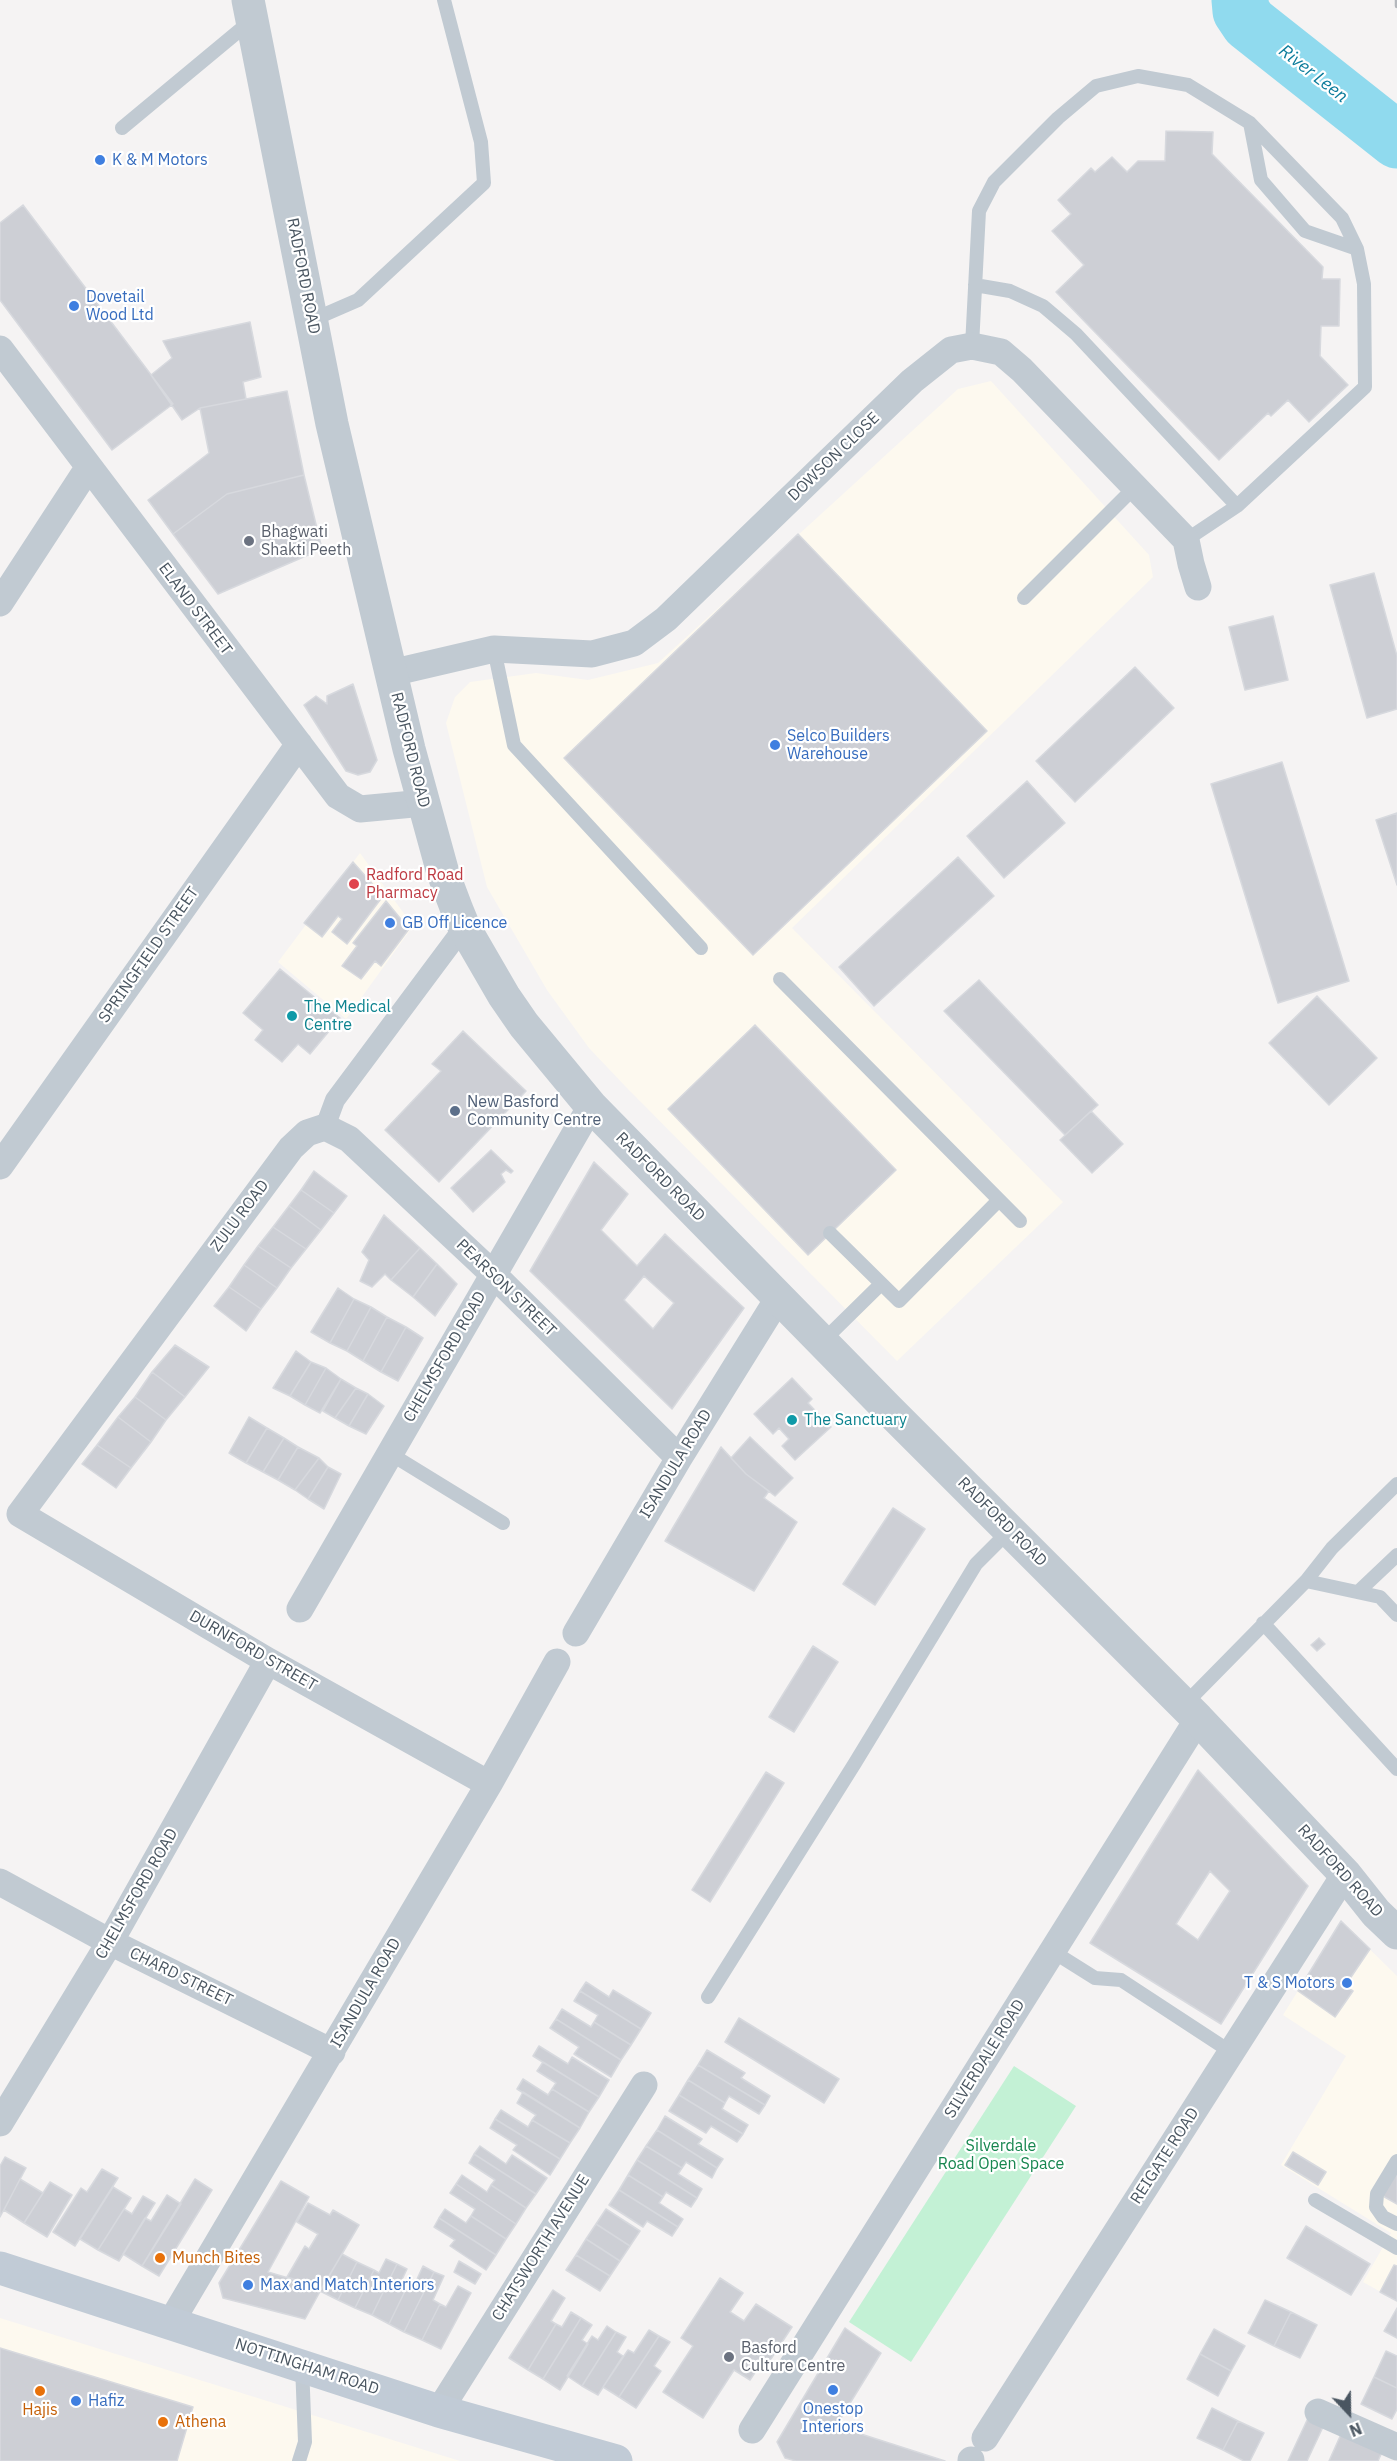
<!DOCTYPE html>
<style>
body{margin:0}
#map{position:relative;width:1397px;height:2461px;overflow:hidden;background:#f5f3f3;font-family:"IBM Plex Sans",sans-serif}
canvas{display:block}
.north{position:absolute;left:1319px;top:2383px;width:60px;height:60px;-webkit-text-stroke:4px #fff;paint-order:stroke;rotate:158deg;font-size:16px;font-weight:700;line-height:24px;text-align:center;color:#4a5661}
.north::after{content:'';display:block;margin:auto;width:21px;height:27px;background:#4a5661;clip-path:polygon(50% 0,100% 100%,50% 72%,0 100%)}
</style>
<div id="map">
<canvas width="1397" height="2461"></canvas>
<div class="north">N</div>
</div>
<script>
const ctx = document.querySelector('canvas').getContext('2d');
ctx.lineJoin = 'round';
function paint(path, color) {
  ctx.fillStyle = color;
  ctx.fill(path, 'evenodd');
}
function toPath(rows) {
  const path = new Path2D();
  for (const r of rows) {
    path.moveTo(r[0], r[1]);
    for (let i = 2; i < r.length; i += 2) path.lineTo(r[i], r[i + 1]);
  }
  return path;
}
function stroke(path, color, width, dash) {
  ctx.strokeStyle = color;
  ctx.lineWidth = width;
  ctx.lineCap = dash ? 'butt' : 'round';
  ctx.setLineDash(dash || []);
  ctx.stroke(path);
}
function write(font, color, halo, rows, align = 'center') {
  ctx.font = font + ' "IBM Plex Sans",sans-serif';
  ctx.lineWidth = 4.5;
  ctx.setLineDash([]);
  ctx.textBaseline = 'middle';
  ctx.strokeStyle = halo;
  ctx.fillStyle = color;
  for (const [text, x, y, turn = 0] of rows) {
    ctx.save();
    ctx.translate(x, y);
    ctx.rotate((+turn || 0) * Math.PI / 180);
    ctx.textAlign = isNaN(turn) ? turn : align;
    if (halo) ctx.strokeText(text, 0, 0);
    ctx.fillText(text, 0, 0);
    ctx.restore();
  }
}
paint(toPath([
 [991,381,1149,555,1153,577,792,928,1063,1202,897,1361,626,1087,589,1048,547,990,487,887,446,723,455,697,470,682,536,673,588,680,658,663,958,389],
 [360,853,413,926,346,1019,278,962],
 [1341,1921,1397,1976,1397,2301,1363,2282,1391,2233,1281,2165,1346,2056,1283,2015],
 [0,2318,219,2386,460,2461,0,2461]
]), '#fdf9ef');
paint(toPath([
 [1014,2066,1076,2106,911,2362,849,2322]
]), '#c3f1d5');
stroke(toPath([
 [1240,0,1241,11,1249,23,1397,140]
]), '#90daee', 57);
const building = toPath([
 [1166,131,1213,132,1212,154,1323,267,1322,279,1340,279,1339,326,1321,326,1320,356,1348,385,1309,422,1288,400,1271,416,1268,413,1219,460,1056,292,1084,265,1052,231,1071,214,1058,200,1091,168,1095,172,1112,157,1127,172,1138,161,1165,161,1166,131],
 [23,205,173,404,112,450,0,300,0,223,23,205],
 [250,322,261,377,243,382,246,399,200,408,182,420,151,375,172,358,163,341,250,322],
 [287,391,304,475,227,494,173,534,148,500,209,453,200,408,287,391],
 [304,475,322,549,218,594,173,534,227,494,304,475],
 [798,534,987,731,753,955,564,758,798,534],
 [1374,573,1397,656,1397,709,1367,718,1330,585,1374,573],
 [1273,616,1288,680,1245,690,1229,627,1273,616],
 [1135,667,1174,708,1075,802,1036,761,1135,667],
 [353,684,377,760,370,772,358,775,346,771,304,705,316,696,327,704,327,696,353,684],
 [1282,762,1349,981,1278,1003,1211,784,1282,762],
 [1027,781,1065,823,1004,878,967,836,1027,781],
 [1397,813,1397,885,1376,820,1397,813],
 [958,857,994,896,874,1006,839,967,958,857],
 [353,862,383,896,347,944,332,932,342,919,338,916,322,937,304,923,353,862],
 [386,901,409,929,381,966,375,961,361,979,342,966,357,946,353,943,386,901],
 [280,969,340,1018,310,1054,298,1044,282,1062,255,1040,263,1030,243,1013,280,969],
 [979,980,1098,1105,1065,1135,944,1011,979,980],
 [1317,996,1377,1058,1329,1105,1269,1043,1317,996],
 [755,1025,896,1170,808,1255,668,1109,755,1025],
 [463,1031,526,1091,439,1182,385,1130,441,1071,432,1064,463,1031],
 [1091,1111,1123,1144,1092,1173,1060,1140,1091,1111],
 [491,1150,513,1171,511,1173,506,1170,501,1174,505,1182,473,1212,451,1188,491,1150],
 [594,1162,628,1194,601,1230,637,1266,665,1234,744,1308,672,1409,530,1271,594,1162],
 [644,1276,674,1303,653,1329,624,1300,644,1276],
 [314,1171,347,1196,334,1213,301,1190,314,1171],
 [301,1190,334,1213,321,1230,289,1206,301,1190],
 [289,1206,321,1230,306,1249,273,1227,289,1206],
 [384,1215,420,1248,391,1280,385,1274,372,1287,360,1281,369,1260,362,1252,384,1215],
 [273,1227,306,1249,291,1268,258,1246,273,1227],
 [258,1246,291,1268,277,1288,244,1265,258,1246],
 [420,1248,437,1264,413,1297,391,1280,420,1248],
 [437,1264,457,1284,435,1316,413,1297,437,1264],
 [244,1265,277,1288,261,1309,229,1287,244,1265],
 [229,1287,261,1309,246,1331,214,1306,229,1287],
 [338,1288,354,1299,330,1343,311,1332,338,1288],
 [354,1299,371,1307,347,1351,330,1343,354,1299],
 [371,1307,387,1317,363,1361,347,1351,371,1307],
 [387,1317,406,1327,381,1372,363,1361,387,1317],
 [406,1327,423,1338,398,1381,381,1372,406,1327],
 [175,1345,209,1367,185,1397,152,1372,175,1345],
 [296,1351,311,1362,290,1396,273,1388,296,1351],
 [311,1362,326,1368,305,1405,290,1396,311,1362],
 [326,1368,341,1379,320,1413,305,1405,326,1368],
 [152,1372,185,1397,166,1420,135,1397,152,1372],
 [792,1378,812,1399,808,1403,831,1427,795,1460,782,1446,789,1439,779,1428,773,1434,754,1414,792,1378],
 [341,1379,356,1388,335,1418,323,1411,341,1379],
 [356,1388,368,1394,349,1426,335,1418,356,1388],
 [368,1394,384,1406,366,1434,349,1426,368,1394],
 [135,1397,166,1420,151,1442,118,1417,135,1397],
 [118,1417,151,1442,131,1468,97,1445,118,1417],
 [249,1417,267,1428,246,1463,229,1453,249,1417],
 [267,1428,284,1438,263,1472,246,1463,267,1428],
 [750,1437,793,1478,775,1496,746,1474,731,1458,750,1437],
 [284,1438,298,1447,278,1480,263,1472,284,1438],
 [97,1445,131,1468,116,1488,82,1464,97,1445],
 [298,1447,319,1458,295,1490,278,1480,298,1447],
 [721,1447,746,1474,769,1491,764,1498,797,1522,754,1591,665,1541,721,1447],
 [319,1458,328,1467,308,1499,295,1490,319,1458],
 [328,1467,341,1474,324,1509,308,1499,328,1467],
 [893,1508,925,1529,875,1605,843,1584,893,1508],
 [1319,1638,1325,1644,1317,1651,1311,1645,1319,1638],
 [813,1646,838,1662,794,1732,769,1717,813,1646],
 [1198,1770,1308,1886,1221,2024,1090,1943,1198,1770],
 [1210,1871,1230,1891,1198,1940,1176,1924,1210,1871],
 [766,1772,784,1783,710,1902,692,1890,766,1772],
 [1341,1921,1370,1949,1345,1986,1353,1991,1335,2017,1298,1991,1341,1921],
 [586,1982,609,1997,613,1990,651,2013,641,2029,580,1991,586,1982],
 [580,1991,641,2029,631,2045,594,2022,598,2015,574,2001,580,1991],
 [562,2009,591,2027,594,2022,631,2045,621,2060,556,2019,562,2009],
 [739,2018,839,2079,824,2103,725,2042,739,2018],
 [556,2019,621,2060,611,2077,574,2054,579,2047,550,2028,556,2019],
 [539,2046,568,2064,572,2057,609,2080,599,2097,533,2056,539,2046],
 [707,2050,745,2073,741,2078,770,2096,765,2105,698,2065,707,2050],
 [543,2062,599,2097,589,2112,552,2089,556,2083,537,2071,543,2062],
 [698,2065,765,2105,759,2114,729,2096,725,2103,688,2080,698,2065],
 [523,2079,548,2095,552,2089,589,2112,580,2128,517,2089,523,2079],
 [688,2080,725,2103,722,2109,748,2125,743,2134,679,2095,688,2080],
 [523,2092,580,2128,570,2143,532,2120,536,2115,517,2103,523,2092],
 [679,2095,743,2134,737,2142,711,2126,706,2133,669,2111,679,2095],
 [501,2110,528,2127,532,2120,570,2143,560,2159,495,2119,501,2110],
 [665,2116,702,2139,698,2144,723,2159,717,2168,657,2130,665,2116],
 [495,2119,560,2159,550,2175,513,2150,517,2145,490,2128,495,2119],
 [657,2130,717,2168,712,2178,686,2162,682,2168,646,2146,657,2130],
 [480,2146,506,2164,512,2155,547,2178,536,2194,474,2154,480,2146],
 [646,2146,682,2168,678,2174,702,2189,697,2198,637,2160,646,2146],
 [1293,2152,1326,2172,1318,2185,1285,2165,1293,2152],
 [474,2154,536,2194,526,2208,491,2185,495,2180,469,2163,474,2154],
 [5,2157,26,2168,0,2217,0,2166,5,2157],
 [637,2160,697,2198,691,2207,666,2192,663,2197,628,2175,637,2160],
 [1397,2168,1397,2204,1381,2195,1397,2168],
 [102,2169,118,2178,75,2246,53,2232,81,2188,87,2192,102,2169],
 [462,2175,487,2192,491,2185,526,2208,516,2224,456,2184,462,2175],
 [628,2175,663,2197,659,2203,683,2219,678,2227,619,2190,628,2175],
 [20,2179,43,2193,24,2223,4,2210,20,2179],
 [195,2179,212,2190,159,2276,142,2266,195,2179],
 [281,2181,309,2197,268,2272,322,2288,305,2319,223,2298,219,2283,281,2181],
 [50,2182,72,2195,47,2237,24,2223,50,2182],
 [456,2184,516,2224,506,2239,471,2216,475,2209,450,2193,456,2184],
 [113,2187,131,2198,98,2250,80,2239,113,2187],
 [619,2190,678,2227,672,2236,647,2221,643,2227,609,2205,619,2190],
 [167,2195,181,2204,142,2266,123,2254,145,2218,151,2221,167,2195],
 [143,2196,155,2203,119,2261,98,2250,124,2209,132,2214,143,2196],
 [308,2203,330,2215,333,2210,359,2225,322,2288,287,2277,305,2246,309,2249,318,2234,297,2222,308,2203],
 [445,2209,466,2223,471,2216,506,2239,496,2255,439,2218,445,2209],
 [606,2209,640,2231,630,2246,596,2224,606,2209],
 [439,2218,496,2255,486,2270,450,2246,455,2240,434,2227,439,2218],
 [596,2224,630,2246,620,2261,586,2239,596,2224],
 [1306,2226,1370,2264,1351,2295,1287,2258,1306,2226],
 [586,2239,620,2261,610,2276,576,2255,586,2239],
 [342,2254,357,2262,338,2300,320,2291,342,2254],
 [576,2255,610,2276,600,2291,566,2270,576,2255],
 [386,2259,397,2264,372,2315,355,2308,374,2270,379,2273,386,2259],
 [459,2261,481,2274,475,2284,454,2272,459,2261],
 [357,2262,374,2270,355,2308,338,2300,357,2262],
 [397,2264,407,2269,400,2284,407,2287,389,2324,372,2315,397,2264],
 [1394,2265,1397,2266,1397,2301,1380,2292,1394,2265],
 [423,2266,434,2272,404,2332,389,2324,407,2287,412,2290,423,2266],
 [434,2272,444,2276,433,2300,440,2304,422,2340,404,2332,434,2272],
 [720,2278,743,2293,730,2312,744,2321,756,2304,792,2327,763,2371,758,2368,750,2380,734,2370,703,2418,663,2392,693,2346,681,2338,720,2278],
 [458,2286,471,2293,441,2349,422,2340,440,2304,446,2307,458,2286],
 [553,2290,565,2298,551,2321,556,2324,528,2370,509,2358,553,2290],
 [1265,2300,1291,2312,1274,2346,1248,2333,1265,2300],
 [1397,2308,1397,2338,1384,2331,1397,2308],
 [571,2312,581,2318,543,2379,528,2370,556,2324,562,2327,571,2312],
 [1291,2312,1317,2325,1300,2358,1274,2346,1291,2312],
 [581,2318,592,2325,582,2340,588,2344,560,2390,543,2379,581,2318],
 [607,2326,616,2332,582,2386,567,2376,592,2336,598,2340,607,2326],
 [845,2328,881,2353,836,2426,945,2461,796,2461,785,2458,777,2442,845,2328],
 [1214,2329,1245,2346,1231,2371,1200,2354,1214,2329],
 [649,2330,659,2336,619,2397,603,2387,628,2350,634,2353,649,2330],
 [616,2332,626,2337,617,2352,623,2356,598,2395,582,2386,616,2332],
 [659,2336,670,2342,654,2366,661,2371,636,2408,619,2397,659,2336],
 [0,2348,193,2407,177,2461,0,2461,0,2348],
 [1386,2351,1397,2356,1397,2388,1374,2377,1386,2351],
 [1200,2354,1231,2371,1218,2396,1187,2379,1200,2354],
 [1374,2377,1397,2388,1397,2409,1392,2419,1361,2404,1374,2377],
 [1212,2408,1238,2421,1223,2450,1197,2438,1212,2408],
 [1309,2416,1323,2427,1307,2461,1288,2461,1309,2416],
 [1238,2421,1264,2433,1250,2461,1244,2461,1223,2450,1238,2421],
 [1342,2432,1383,2450,1378,2461,1329,2461,1342,2432]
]);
paint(building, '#cdcfd5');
stroke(building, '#d7d9de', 1.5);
stroke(toPath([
 [1250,123,1261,180,1305,231,1357,249],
 [122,128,252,20],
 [975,285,1010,291,1043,306,1076,334,1237,506],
 [312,320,358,300,484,183,481,142,444,0],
 [972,346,979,211,994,182,1058,118,1096,86,1138,76,1188,85,1250,123,1342,218,1357,249,1364,284,1365,387,1237,506,1186,540],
 [1024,598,1135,487],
 [494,649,514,745,701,948],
 [780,979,1020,1221],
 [830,1233,899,1301,999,1200],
 [823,1341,881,1284],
 [389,1453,503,1523],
 [1306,1581,1380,1597,1397,1615],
 [1358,1592,1397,1555],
 [1263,1623,1397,1769],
 [1184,1705,1306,1581,1332,1548,1397,1484],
 [1052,1951,1095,1978,1121,1980,1231,2052],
 [708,1997,855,1763,976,1564,1010,1530],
 [1397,2161,1377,2194,1376,2207,1383,2217,1397,2224],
 [1315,2200,1397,2248],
 [299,2461,305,2442,302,2365]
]), '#c1cad2', 14);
stroke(toPath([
 [325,1127,335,1100,464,927]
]), '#c1cad2', 20);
stroke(toPath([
 [0,349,338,796,360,809,424,803],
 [0,603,88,468],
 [391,673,494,649,592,654,634,643,666,619,912,381,951,350,972,346,1001,352,1022,370,1186,540,1191,564,1198,587],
 [0,1166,299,744],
 [300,1609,591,1106],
 [576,1633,679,1458,779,1297],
 [489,1784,268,1661,20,1514,291,1148,307,1133,325,1127,349,1139,493,1274,679,1458],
 [0,1882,110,1942,332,2052],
 [0,2123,110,1942,268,1661],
 [171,2322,489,1784,557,1662],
 [439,2411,644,2085],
 [1318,2412,1397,2447],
 [752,2430,1198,1719],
 [985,2438,1345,1874],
 [971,2461,971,2460]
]), '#c1cad2', 27);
stroke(toPath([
 [248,0,332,424,409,749,443,873,457,910,464,927,504,996,524,1025,591,1106,888,1409,1198,1719,1345,1874,1376,1913,1397,1933]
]), '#c1cad2', 33);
stroke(toPath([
 [0,2268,439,2411,616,2461]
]), '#c1cbd6', 33);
stroke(toPath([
 [1397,0,1397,6]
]), '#b5b8bd', 4.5);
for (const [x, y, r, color] of [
 [100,160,6,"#3f7fe0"],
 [74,306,6,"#3f7fe0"],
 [249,541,6,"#6b7280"],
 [775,745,6,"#3f7fe0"],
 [354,884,6,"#e0444e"],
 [390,923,6,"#3f7fe0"],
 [292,1016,6,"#0f9aa8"],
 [455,1111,6,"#5c6f8a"],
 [792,1420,6,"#0f9aa8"],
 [1347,1983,6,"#3f7fe0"],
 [160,2258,6,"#e8710a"],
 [248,2285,6,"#3f7fe0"],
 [729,2357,6,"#6b7280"],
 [833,2390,6,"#3f7fe0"],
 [40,2391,6,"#e8710a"],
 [76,2401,6,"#3f7fe0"],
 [163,2422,6,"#e8710a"]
]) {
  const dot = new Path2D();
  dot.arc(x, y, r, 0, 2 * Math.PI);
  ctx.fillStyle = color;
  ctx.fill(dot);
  stroke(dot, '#fff', 2);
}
write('16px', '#366cbe', '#fff', [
 ["K & M Motors",112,160],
 ["Dovetail",86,297],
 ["Wood Ltd",86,315],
 ["Selco Builders",787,736],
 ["Warehouse",787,754],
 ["GB Off Licence",402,923],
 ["T & S Motors",1335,1983,"right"],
 ["Max and Match Interiors",260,2285],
 ["Hafiz",88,2401],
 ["Onestop",833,2409,"center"],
 ["Interiors",833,2427,"center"]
], 'left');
write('16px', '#4a5661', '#fff', [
 ["RADFORD ROAD",303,276,79],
 ["DOWSON CLOSE",834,457,-44],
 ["ELAND STREET",195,609,53],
 ["RADFORD ROAD",410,750,76],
 ["SPRINGFIELD STREET",149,955,-55],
 ["RADFORD ROAD",660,1177,45],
 ["ZULU ROAD",240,1216,-53],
 ["PEARSON STREET",506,1288,44],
 ["CHELMSFORD ROAD",445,1357,-60],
 ["ISANDULA ROAD",676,1464,-59],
 ["RADFORD ROAD",1002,1522,45],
 ["DURNFORD STREET",253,1651,30],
 ["RADFORD ROAD",1340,1871,48],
 ["CHELMSFORD ROAD",137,1894,-60],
 ["CHARD STREET",181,1977,26],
 ["ISANDULA ROAD",366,1993,-60],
 ["SILVERDALE ROAD",985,2059,-58],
 ["REIGATE ROAD",1165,2156,-57],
 ["CHATSWORTH AVENUE",541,2248,-58],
 ["NOTTINGHAM ROAD",307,2367,18]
]);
write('16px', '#5b616d', '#fff', [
 ["Bhagwati",261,532],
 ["Shakti Peeth",261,550],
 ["Basford",741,2348],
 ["Culture Centre",741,2366]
], 'left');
write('16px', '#be3a42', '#fff', [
 ["Radford Road",366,875],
 ["Pharmacy",366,893]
], 'left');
write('16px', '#0d838f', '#fff', [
 ["The Medical",304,1007],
 ["Centre",304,1025],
 ["The Sanctuary",804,1420]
], 'left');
write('16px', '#4e5e75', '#fff', [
 ["New Basford",467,1102],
 ["Community Centre",467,1120]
], 'left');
write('16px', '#17864f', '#fff', [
 ["Silverdale",1001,2146],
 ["Road Open Space",1001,2164]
]);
write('16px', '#c56008', '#fff', [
 ["Munch Bites",172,2258],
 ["Hajis",40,2410,"center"],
 ["Athena",175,2422]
], 'left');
write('italic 18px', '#0c7c9b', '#fff', [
 ["River Leen",1313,74,38]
]);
</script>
